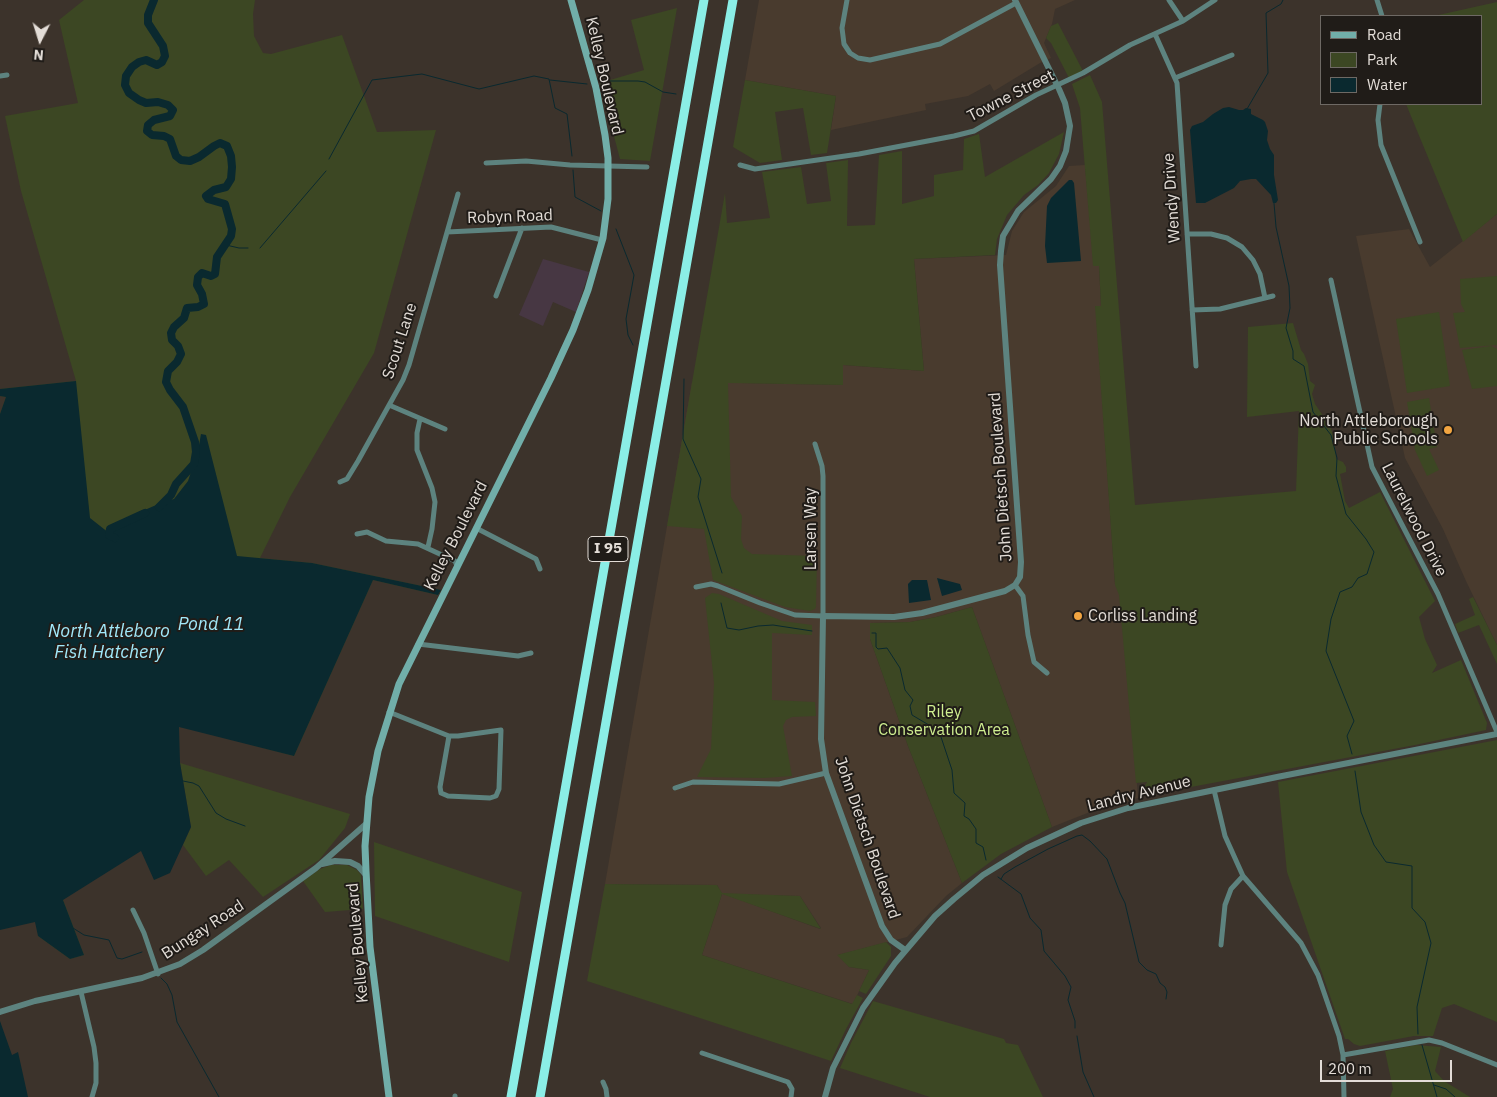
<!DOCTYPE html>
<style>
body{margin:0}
#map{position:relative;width:1497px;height:1097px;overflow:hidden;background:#3c332b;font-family:"IBM Plex Sans",sans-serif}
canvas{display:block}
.legend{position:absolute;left:1320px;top:15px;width:162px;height:90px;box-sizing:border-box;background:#201c18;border:1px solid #6e6964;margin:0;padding:6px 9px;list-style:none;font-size:15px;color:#e3ddd7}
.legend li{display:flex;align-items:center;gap:10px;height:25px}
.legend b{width:25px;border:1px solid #6e6964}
.north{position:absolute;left:15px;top:15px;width:50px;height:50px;-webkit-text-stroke:4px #201c18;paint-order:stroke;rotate:185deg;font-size:14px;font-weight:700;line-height:20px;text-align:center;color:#e3ddd7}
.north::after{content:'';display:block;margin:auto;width:18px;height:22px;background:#e3ddd7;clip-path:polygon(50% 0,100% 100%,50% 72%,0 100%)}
.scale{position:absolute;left:1320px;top:1060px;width:132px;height:22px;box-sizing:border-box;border:2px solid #e3ddd7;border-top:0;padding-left:6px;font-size:15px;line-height:18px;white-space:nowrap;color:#e3ddd7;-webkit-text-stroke:4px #201c18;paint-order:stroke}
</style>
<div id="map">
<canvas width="1497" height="1097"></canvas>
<ul class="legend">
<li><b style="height:6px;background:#71aea9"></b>Road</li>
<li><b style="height:14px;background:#3c4723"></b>Park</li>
<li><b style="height:14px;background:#0a292f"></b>Water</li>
</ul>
<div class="north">N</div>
<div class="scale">200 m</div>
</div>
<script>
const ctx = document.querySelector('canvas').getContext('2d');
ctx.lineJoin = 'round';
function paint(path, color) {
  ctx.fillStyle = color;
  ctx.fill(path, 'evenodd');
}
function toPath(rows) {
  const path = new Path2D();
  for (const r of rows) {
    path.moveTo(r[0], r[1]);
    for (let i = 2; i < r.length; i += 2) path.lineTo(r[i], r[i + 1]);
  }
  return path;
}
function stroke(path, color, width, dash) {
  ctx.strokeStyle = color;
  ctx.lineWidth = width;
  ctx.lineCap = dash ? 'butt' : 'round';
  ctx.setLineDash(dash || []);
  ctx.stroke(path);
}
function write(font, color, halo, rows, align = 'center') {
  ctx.font = font + ' "IBM Plex Sans",sans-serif';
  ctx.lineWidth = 4;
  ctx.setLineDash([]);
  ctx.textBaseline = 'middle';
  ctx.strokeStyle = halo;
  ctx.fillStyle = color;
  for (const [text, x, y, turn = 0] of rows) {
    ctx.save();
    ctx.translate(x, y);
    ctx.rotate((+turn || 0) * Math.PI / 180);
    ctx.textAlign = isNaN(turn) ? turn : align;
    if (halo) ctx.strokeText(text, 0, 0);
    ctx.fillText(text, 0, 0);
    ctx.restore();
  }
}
paint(toPath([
 [543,259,589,272,576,312,553,302,543,326,519,315]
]), '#473743');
paint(toPath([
 [759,0,1075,0,1055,9,1052,24,1044,43,1051,58,1040,63,994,91,990,84,968,96,925,104,926,110,831,130,836,96,745,80],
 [1085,165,1094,265,1099,265,1101,306,1096,307,1115,584,1122,585,1138,798,1090,812,1052,827,972,607,936,617,910,622,871,623,870,639,908,746,962,883,946,896,907,937,838,955,849,967,869,970,853,1004,702,955,722,894,717,885,605,884,692,382,843,385,843,365,924,371,914,259,1006,255,1012,231,1024,212,1056,186,1069,166],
 [724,894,800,896,821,928,820,929],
 [1497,214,1497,645,1466,581,1443,529,1405,458,1356,236,1409,229,1430,267]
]), '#493b2e');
paint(toPath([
 [84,0,255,0,253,14,254,36,263,53,271,54,342,35,377,132,436,130,374,353,290,497,260,558,312,563,441,590,438,595,373,580,294,756,252,745,260,606,62,897,84,955,70,959,38,936,0,414,6,397,0,396,0,389,76,381,21,191,5,116,78,103,59,20],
 [1497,2,1497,214,1463,242,1406,104,1481,104,1481,16,1434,16],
 [677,8,650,161,620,159,600,83,644,70,631,20],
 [1058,23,1083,71,1069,78,1051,43,1046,38,1051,26],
 [1090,75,1102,102,1135,505,1296,491,1299,411,1247,417,1248,327,1293,323,1301,350,1304,354,1308,364,1310,381,1315,385,1312,394,1315,404,1330,426,1334,438,1336,459,1343,462,1346,467,1346,472,1340,474,1345,501,1349,508,1380,492,1435,601,1419,617,1425,639,1437,665,1432,673,1461,660,1487,723,1486,730,1415,745,1143,796,1143,790,1147,782,1136,783,1119,595,1115,585,1095,306,1101,306,1099,266,1093,266,1080,108,1072,84],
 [745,80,836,96,827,153,811,155,803,108,775,112,782,160,760,163,733,147],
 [1064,132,1059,154,1049,173,1038,185,1024,195,1007,215,997,239,995,255,914,259,924,371,843,365,843,385,728,383,731,497,742,516,741,539,744,548,752,554,817,556,816,607,815,609,810,611,785,607,713,580,704,529,667,526,725,193,727,223,770,218,762,172,801,167,807,204,831,201,826,163,848,160,847,226,875,225,879,155,902,151,902,204,934,196,934,175,963,170,964,139,979,134,985,177],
 [1497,276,1497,345,1460,348,1453,313,1465,312,1461,304,1460,279],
 [1439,312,1450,386,1407,393,1396,319],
 [1491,346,1497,349,1497,386,1472,389,1462,350],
 [1429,398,1437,447,1429,449,1439,470,1427,476,1415,450,1407,402],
 [712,593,719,594,782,621,812,625,812,635,772,633,772,700,815,702,816,716,792,717,786,720,783,726,792,776,764,778,697,777,711,749,714,683,705,598],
 [1473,597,1497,645,1497,664,1479,625,1458,633,1455,624,1475,615,1469,599],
 [972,607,1052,827,1001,854,962,883,908,746,870,639,870,623,910,622,936,617],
 [1497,740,1497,1022,1454,1004,1442,1008,1433,1036,1414,1036,1360,1046,1354,1044,1348,1039,1345,1039,1287,872,1278,782],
 [180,763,350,814,345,828,319,860,263,897,229,860,206,876,183,845,191,827],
 [374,842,522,892,509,962,375,916],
 [331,865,347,865,357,870,361,875,363,909,325,912,303,881,320,869],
 [605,884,717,885,722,893,800,896,821,929,722,894,702,955,852,1004,857,995,863,998,846,1029,831,1061,587,981],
 [886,942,891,947,891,956,866,994,859,991,869,970,849,967,837,955],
 [873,1001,1004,1039,1006,1043,1018,1045,1043,1097,930,1097,840,1068,851,1043],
 [1416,1045,1441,1047,1435,1071,1444,1081,1470,1097,1390,1097,1393,1089,1385,1051]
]), '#3c4723');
paint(toPath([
 [1229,107,1239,110,1243,110,1246,108,1251,109,1251,114,1263,120,1265,122,1268,131,1267,140,1270,149,1274,155,1274,175,1278,200,1276,203,1273,203,1271,195,1256,179,1251,179,1240,181,1234,188,1205,203,1196,203,1190,130,1192,126,1203,122,1213,114,1223,108],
 [1069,180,1072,180,1074,183,1081,261,1047,263,1045,246,1047,206,1051,198],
 [76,381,90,518,109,533,114,529,147,509,163,502,174,499,188,481,198,451,201,434,206,435,237,556,312,563,441,590,438,595,373,580,294,756,179,727,180,763,191,827,170,873,154,880,141,851,63,900,84,955,70,959,38,936,35,922,0,930,0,414,6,397,0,396,0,389],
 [937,578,960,584,962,590,942,596],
 [912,580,927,580,931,600,909,603,908,584],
 [0,1021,12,1055,18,1052,28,1097,0,1097]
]), '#0a292f');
stroke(toPath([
 [550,80,587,84],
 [601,81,638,81,645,82,663,92,676,94],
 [1247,109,1268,73,1266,13,1281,4,1283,0],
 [329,159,372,80,422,74,479,89,534,76,549,79,555,108,567,114,572,156],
 [573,170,575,197,601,211],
 [1274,203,1276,227,1289,286,1290,308,1286,328,1293,351,1293,359,1304,366,1313,412,1331,435,1337,458,1336,476,1346,514,1366,539,1374,552,1367,574,1358,578,1352,587,1340,592,1331,619,1326,651,1354,721,1347,736,1352,754],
 [616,229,634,275,626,319,628,335,633,345],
 [226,245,239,248,248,248],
 [260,248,326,171],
 [684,379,683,439,701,479,698,497,722,573],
 [721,603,727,628,739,630,758,626,773,625,812,631],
 [872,633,876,633,876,647,878,649,887,648,900,668,905,690,913,700,910,706,912,715,939,731,952,770,954,793,965,803,964,816,969,819,976,829,976,843,983,847,986,860],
 [1355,771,1361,812,1374,845,1386,862,1412,866,1412,908,1425,922,1431,943,1417,1007,1418,1034],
 [183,781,193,783,199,786,216,813,226,819,245,826],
 [998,877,1021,894,1030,918,1041,930,1044,951,1065,976,1071,987,1068,1000,1075,1021,1075,1028],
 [1001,879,1004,874,1015,867,1048,849,1077,836,1082,835,1090,841,1107,859,1120,893,1125,903,1139,962,1147,970,1156,974,1160,983,1165,987,1167,992,1166,999],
 [73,928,84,935,109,940,117,958,122,959,142,952],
 [161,978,167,984,172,995,177,1022,219,1097],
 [1077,1036,1083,1072,1094,1097],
 [1422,1045,1437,1097],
 [1434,1085,1446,1089,1455,1097]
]), '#0a292f', 1);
stroke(toPath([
 [154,0,148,15,148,23,163,46,165,56,162,62,157,65,146,60,139,62,132,67,126,76,125,85,129,93,139,100,146,103,158,102,168,105,173,110,170,116,154,120,148,125,147,131,152,135,164,136,170,139,176,156,181,160,190,161,199,157,214,146,220,143,227,146,231,156,232,167,231,179,226,187,214,190,206,196,208,199,225,204,232,229,231,236,217,257,215,274,211,276,202,273,198,277,197,285,202,294,204,304,198,307,187,308,184,318,174,327,171,333,172,340,178,346,181,354,177,362,168,371,166,382,170,390,183,407,195,442,196,452,194,464,176,484,171,495,159,507],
 [115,538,109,535,110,529,145,513]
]), '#0a292f', 8);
stroke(toPath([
 [847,0,842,28,844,44,850,53,858,58,870,60,940,44,1016,3],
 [1169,0,1183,21],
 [1377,0,1382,16],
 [1155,34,1177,83,1196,366],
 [0,76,7,75],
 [1175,78,1232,55],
 [1380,104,1378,120,1381,145,1420,242],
 [486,163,526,161,570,165,647,167],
 [740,165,755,169,859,154,954,136,974,131,1036,95,1083,73,1130,45,1183,21,1215,0],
 [447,232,551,227,602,240],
 [1187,234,1211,234,1227,238,1242,247,1253,260,1260,274,1265,298],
 [1331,280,1372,467,1438,594,1497,732],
 [496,296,522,228],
 [1192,310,1220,309,1273,296],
 [389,405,445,429],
 [420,419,417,433,417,450,432,488,435,502,432,529,428,547],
 [340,482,347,479,358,461,403,380,409,365,458,194],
 [476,528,536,559,540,569],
 [357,534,367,532,386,541,418,544,455,561,457,566],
 [1015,585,1023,596,1028,635,1034,662,1047,673],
 [696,587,711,584,718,586,760,603,795,615,823,616,823,476,822,466,815,444],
 [418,644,518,656,531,653],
 [389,712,449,736,458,736,501,730,499,789,496,796,490,798,448,796,441,793,440,787,449,736],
 [675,788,693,782,779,784,826,773],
 [1214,790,1225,836,1243,876,1301,943,1318,975,1339,1036,1343,1055,1344,1097],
 [133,910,144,933,158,974],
 [1221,945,1225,905,1231,889,1243,876],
 [81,992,94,1047,96,1063,96,1083,92,1097],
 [702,1053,788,1082,792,1089,791,1097],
 [1343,1055,1429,1040,1442,1043,1497,1065],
 [603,1082,606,1089,607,1097],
 [455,1097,455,1096]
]), '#5d837f', 5);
stroke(toPath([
 [322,864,335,861,350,862,358,866,366,875],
 [905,950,891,940,882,926,826,773,821,739,823,616,894,617,922,613,1005,591,1015,585,1020,577,1021,562,1000,265,1001,251,1003,236,1018,211,1051,179,1060,166,1066,151,1070,126,1065,103,1059,89,1015,0],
 [0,1012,35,1001,142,978,180,964,203,950,316,868,366,824],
 [825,1097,833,1068,863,1008,895,963,935,916,954,899,983,875,1027,848,1081,823,1128,808,1277,777,1497,734]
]), '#5d837f', 6);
stroke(toPath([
 [389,1097,370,947,366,871,365,846,369,797,378,751,399,684,551,378,573,330,588,290,603,238,608,199,608,158,605,135,596,88,571,0]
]), '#71aea9', 7);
stroke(toPath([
 [511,1097,704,0],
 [540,1097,733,0]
]), '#8beee6', 9);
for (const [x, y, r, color] of [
 [1448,430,5,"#f2a541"],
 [1078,616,5,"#f2a541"]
]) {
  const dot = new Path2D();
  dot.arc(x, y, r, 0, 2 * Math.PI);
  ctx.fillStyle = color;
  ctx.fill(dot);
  stroke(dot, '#201c18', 2);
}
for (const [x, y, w] of [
 [608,549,40]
]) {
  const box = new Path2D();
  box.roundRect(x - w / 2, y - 12.5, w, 25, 4);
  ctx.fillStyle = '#201c18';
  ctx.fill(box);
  stroke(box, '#e3ddd7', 1);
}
write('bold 15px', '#e3ddd7', null, [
 ["I 95",608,549]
]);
write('16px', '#e3ddd7', '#201c18', [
 ["Kelley Boulevard",604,76,77],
 ["Towne Street",1011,96,-27],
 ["Wendy Drive",1172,198,-94],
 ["Robyn Road",510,217,-2],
 ["Scout Lane",400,341,-72],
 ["John Dietsch Boulevard",1001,477,-94],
 ["Laurelwood Drive",1414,520,63],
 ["Larsen Way",811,529,-90],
 ["Kelley Boulevard",456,536,-63],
 ["Landry Avenue",1139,794,-14],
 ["John Dietsch Boulevard",867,838,71],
 ["Bungay Road",203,930,-33],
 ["Kelley Boulevard",358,943,-95]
]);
write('16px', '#e3ddd7', '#201c18', [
 ["North Attleborough",1438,421],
 ["Public Schools",1438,439],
 ["Corliss Landing",1088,616,"left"]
], 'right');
write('16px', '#cfee90', '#201c18', [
 ["Riley",944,712],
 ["Conservation Area",944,730]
]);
write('italic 18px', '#a1e8f9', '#201c18', [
 ["Pond 11",211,625],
 ["North Attleboro",109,632],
 ["Fish Hatchery",109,653]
]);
</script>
